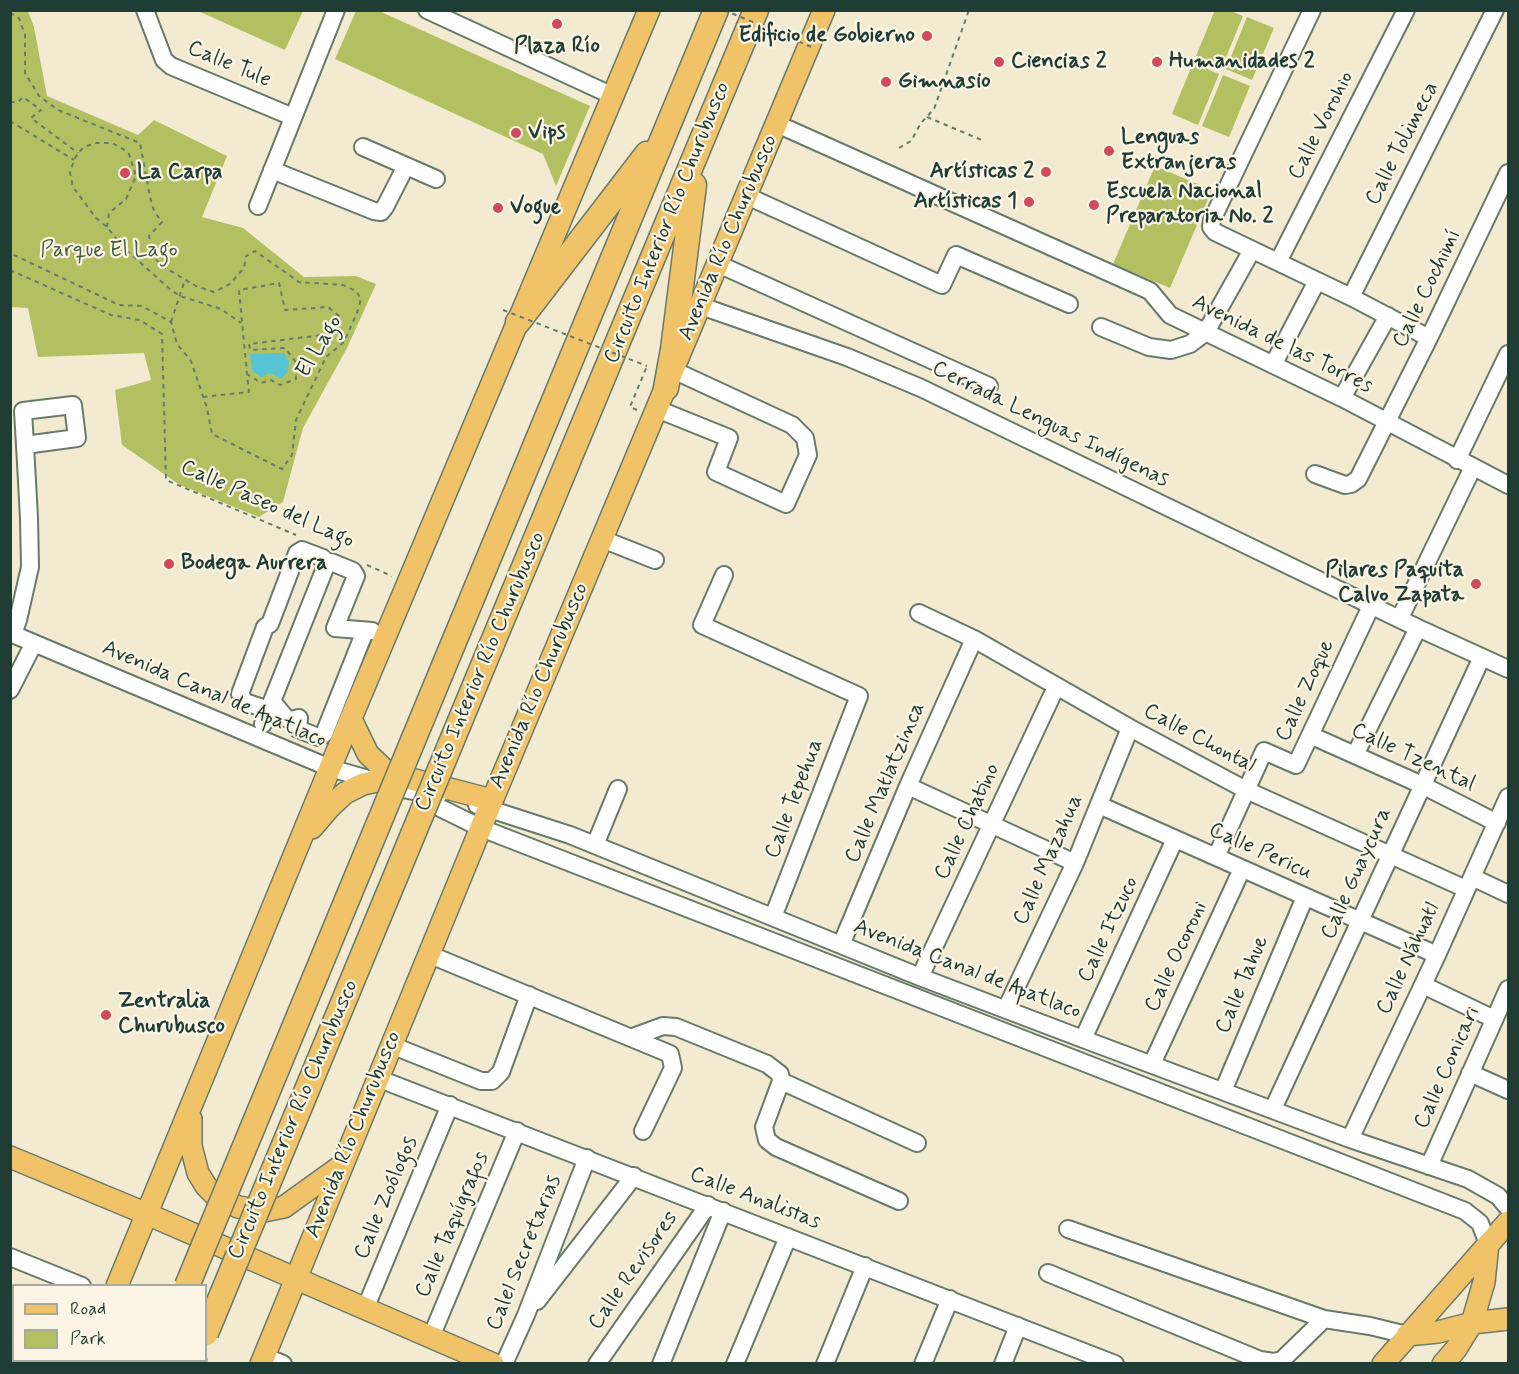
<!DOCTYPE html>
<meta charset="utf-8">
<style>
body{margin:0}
#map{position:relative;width:1519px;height:1374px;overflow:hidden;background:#f2ebd1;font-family:Mynerve,sans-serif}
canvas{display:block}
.frame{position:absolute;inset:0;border:12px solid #1f3d34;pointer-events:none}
.legend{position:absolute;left:12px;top:1284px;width:195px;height:78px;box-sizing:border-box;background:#fcf5e5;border:2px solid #a4ab9e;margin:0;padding:8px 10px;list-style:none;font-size:18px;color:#1f3d34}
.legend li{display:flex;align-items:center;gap:12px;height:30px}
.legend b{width:30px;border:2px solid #a4ab9e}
</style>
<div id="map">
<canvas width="1519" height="1374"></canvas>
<div class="frame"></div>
<ul class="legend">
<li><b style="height:8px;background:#f1c369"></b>Road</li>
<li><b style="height:16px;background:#b2c062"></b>Park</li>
</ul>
</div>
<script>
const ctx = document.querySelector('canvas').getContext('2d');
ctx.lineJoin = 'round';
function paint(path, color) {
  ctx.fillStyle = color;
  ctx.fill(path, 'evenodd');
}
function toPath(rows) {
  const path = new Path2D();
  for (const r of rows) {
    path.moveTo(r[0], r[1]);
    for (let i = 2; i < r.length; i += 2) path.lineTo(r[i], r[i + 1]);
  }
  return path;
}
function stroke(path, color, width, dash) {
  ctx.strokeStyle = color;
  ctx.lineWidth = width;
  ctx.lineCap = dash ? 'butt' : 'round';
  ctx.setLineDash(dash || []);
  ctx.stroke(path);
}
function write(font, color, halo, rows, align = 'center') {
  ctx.font = font + ' Mynerve,sans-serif';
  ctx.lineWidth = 4.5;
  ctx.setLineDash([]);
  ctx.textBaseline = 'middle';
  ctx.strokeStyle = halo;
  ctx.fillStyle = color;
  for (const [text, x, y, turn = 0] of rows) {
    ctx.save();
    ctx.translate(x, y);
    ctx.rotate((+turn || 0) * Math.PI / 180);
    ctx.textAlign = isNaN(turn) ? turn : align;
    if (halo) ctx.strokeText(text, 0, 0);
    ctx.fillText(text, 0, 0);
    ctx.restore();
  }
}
paint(toPath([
 [1215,10,1231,11,1243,16,1222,67,1196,56],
 [11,11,28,11,34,27,47,96,138,135,154,120,227,156,202,217,243,228,304,277,356,276,376,284,347,348,303,428,283,502,259,517,180,485,122,445,115,390,151,380,144,353,38,357,28,308,11,307],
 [198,11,303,11,285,50],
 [356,11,379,11,590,106,556,186,543,154,335,59],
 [1247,17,1274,28,1252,80,1226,69],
 [1193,63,1219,74,1198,125,1172,114],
 [1223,75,1250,86,1229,137,1202,126],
 [1155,166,1212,190,1170,288,1113,264]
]), '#b2c062');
paint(toPath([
 [284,353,289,361,288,371,281,379,270,373,261,377,252,371,250,354]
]), '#58c3d3');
const minor = toPath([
 [145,10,164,60,171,66,293,117],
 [427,10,613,96],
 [1312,10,1212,220,1211,227,1215,232,1351,297,1429,338],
 [777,124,1150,291,1170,315,1342,398,1508,485],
 [363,147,436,179],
 [272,170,374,211,381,212,385,207,406,166],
 [747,196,942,285,956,255,1069,304],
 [258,206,336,10],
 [1278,262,1406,10],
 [718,264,989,386],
 [1351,297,1495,10],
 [701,306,847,357,921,388,1418,628,1508,669],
 [1101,327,1149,347,1171,350,1190,344,1206,332,1252,250],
 [1273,365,1317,281],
 [1342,398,1388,316],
 [657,409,729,438,716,472,786,504,808,455,805,438,792,425,673,370],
 [1457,460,1508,354],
 [1315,474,1345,485,1351,484,1358,479,1429,338,1508,173],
 [602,539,655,560],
 [724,575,702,625,859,696,773,917],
 [919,613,974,639,1130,728,1246,790,1466,889],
 [1400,618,1473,467],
 [10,633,330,768,403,789,438,796],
 [13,634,18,620,30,567,29,518,25,445,23,411,73,405,77,438,25,445],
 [10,690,34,643],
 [272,701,286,718,291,720,299,718,298,729,318,737,324,734,365,631],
 [269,710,245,702,240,694,265,627,270,624,297,553,302,550,323,558,327,563],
 [263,724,327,563,331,562,353,571,356,576,335,628,372,631],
 [1310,735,1422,785,1497,823],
 [1355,755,1418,628],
 [908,786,1075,863],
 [422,799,481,828,1465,1211,1480,1223,1488,1244],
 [477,805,570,835,920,977,1083,1039,1350,1139,1468,1179,1498,1196,1508,1208],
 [1099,805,1437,955],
 [595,845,618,789],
 [1216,857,1264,751,1296,765,1372,604],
 [1472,877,1508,894],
 [841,945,908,786,974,639],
 [428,954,670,1054,673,1068,643,1131],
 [920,977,1056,687],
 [1423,985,1494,1019],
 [1006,1009,1075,863,1130,728],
 [633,1037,663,1026,676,1027,767,1064,780,1074,781,1081,764,1127,767,1140,776,1147,899,1201],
 [1083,1039,1175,839],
 [391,1045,481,1081,492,1081,501,1072,529,995],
 [1152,1064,1242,869],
 [1470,1073,1508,1090],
 [377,1078,1115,1364],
 [781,1081,917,1143],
 [1223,1091,1305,897],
 [1273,1109,1482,657],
 [1350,1139,1437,955,1508,797],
 [1429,1166,1508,989],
 [1068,1229,1324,1319],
 [10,1257,82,1286],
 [1048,1273,1260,1360,1274,1362,1282,1360,1324,1319,1370,1326,1407,1335],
 [537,1301,634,1176],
 [365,1309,450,1105],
 [431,1337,517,1131],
 [264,1356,283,1364],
 [504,1364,526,1315,587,1158],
 [597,1364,708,1205],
 [661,1364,723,1211],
 [735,1364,788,1237],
 [825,1364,865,1266],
 [923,1364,950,1299],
 [1003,1364,1018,1326]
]);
const major = toPath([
 [351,719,368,754,388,773,492,800],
 [312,828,330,807,345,793,363,784,378,781],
 [191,1119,191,1146,198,1173,206,1186,216,1196,238,1207,264,1211,284,1207,341,1166],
 [10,1157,147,1214,493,1364],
 [117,1286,330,768,649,10],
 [1407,1335,1438,1332,1472,1323,1508,1319],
 [84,1364,85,1360],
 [261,1364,489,808,824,10],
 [1383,1364,1508,1222],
 [1443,1364,1456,1349,1472,1323,1484,1282,1488,1244]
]);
const highway = toPath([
 [518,322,647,154],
 [666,388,673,349,694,185],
 [492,644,756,10],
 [441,673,716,10],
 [154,1364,156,1360],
 [193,1364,194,1360]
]);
stroke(minor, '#697a6b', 20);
stroke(major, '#697a6b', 24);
stroke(highway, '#697a6b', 27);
stroke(toPath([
 [10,13,19,18,25,35,25,73,39,96,58,110,140,143,150,197,154,211,162,222,149,236,152,256,164,267,196,286,214,292,230,284,244,268,246,256,255,251,299,282,343,285,356,291,361,299,357,313,344,342,326,357,296,420,292,455,282,469,212,434,207,408,191,361,177,344,171,322,142,306,119,305,10,253],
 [10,102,18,102,23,97,41,110,31,118,78,153],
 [927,117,984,141],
 [10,121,74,160],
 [899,148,911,141,921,123,934,109,969,10],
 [107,227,109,213,126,199,136,176,129,154,123,149,112,143,95,143,84,147,78,153,74,160,70,173,73,187,96,218,107,227,123,247,171,290,180,296,221,309,241,323],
 [10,270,111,315,140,320,162,334,166,480,296,535],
 [171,322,185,280],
 [203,397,249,392,247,374,239,290,279,283,285,310,328,307,339,316,339,324,331,334,249,344,250,350,285,348,295,361,296,379,280,385,271,380,261,383,247,374],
 [637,410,630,407,647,366],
 [367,565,392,576]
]), '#697a6b', 2, [4.5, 4.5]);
stroke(minor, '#fff', 16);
stroke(major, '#f1c369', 21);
stroke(highway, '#f1c369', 24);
const highwayBridge = toPath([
 [187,1286,441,673],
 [206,1333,492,644]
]);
stroke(highwayBridge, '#697a6b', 27, []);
stroke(toPath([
 [724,10,814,48],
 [503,310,647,366]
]), '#697a6b', 2, [4.5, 4.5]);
stroke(highwayBridge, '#f1c369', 24);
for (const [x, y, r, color] of [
 [557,24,6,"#d1495b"],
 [927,36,6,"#d1495b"],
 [999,62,6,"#d1495b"],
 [1157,62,6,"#d1495b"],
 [886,82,6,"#d1495b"],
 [516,133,6,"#d1495b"],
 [1109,151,6,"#d1495b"],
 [1046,172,6,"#d1495b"],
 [125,173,6,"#d1495b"],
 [1029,202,6,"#d1495b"],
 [1094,205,6,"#d1495b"],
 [498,208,6,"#d1495b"],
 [169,564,6,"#d1495b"],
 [1476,584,6,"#d1495b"],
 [106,1015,6,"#d1495b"]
]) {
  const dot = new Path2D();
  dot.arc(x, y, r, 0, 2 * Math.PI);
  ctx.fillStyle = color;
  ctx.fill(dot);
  stroke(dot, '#fcf5e5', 2);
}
write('bold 22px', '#1f3d34', '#fcf5e5', [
 ["Edificio de Gobierno",915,36,"right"],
 ["Plaza Río",557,47,"center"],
 ["Ciencias 2",1011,62],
 ["Humanidades 2",1169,62],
 ["Gimnasio",898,82],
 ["Vips",528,133],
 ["Lenguas",1121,138],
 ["Extranjeras",1121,163],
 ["Artísticas 2",1034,172,"right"],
 ["La Carpa",137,173],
 ["Escuela Nacional",1106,192],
 ["Preparatoria No. 2",1106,217],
 ["Artísticas 1",1017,202,"right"],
 ["Vogue",510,208],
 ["Bodega Aurrera",181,564],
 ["Pilares Paquita",1464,571,"right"],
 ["Calvo Zapata",1464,596,"right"],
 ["Zentralia",118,1002],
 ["Churubusco",118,1027]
], 'left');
write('22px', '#1f3d34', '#fcf5e5', [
 ["Calle Tule",229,65,23],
 ["Calle Vorohio",1322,126,-63],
 ["Calle Tolimeca",1403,144,-63],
 ["Circuito Interior Río Churubusco",668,223,-68],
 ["Avenida Río Churubusco",729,238,-67],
 ["Calle Cochimí",1428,289,-64],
 ["Avenida de las Torres",1282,345,26],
 ["El Lago",320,347,-59],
 ["Cerrada Lenguas Indígenas",1050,425,26],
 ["Calle Paseo del Lago",267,505,24],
 ["Circuito Interior Río Churubusco",481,672,-67],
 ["Avenida Río Churubusco",540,686,-67],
 ["Calle Zoque",1306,691,-65],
 ["Avenida Canal de Apatlaco",214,695,23],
 ["Calle Chontal",1199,739,28],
 ["Calle Tzental",1413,758,25],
 ["Calle Matlatzinca",886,783,-67],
 ["Calle Tepehua",795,799,-69],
 ["Calle Chatino",968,822,-65],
 ["Calle Pericu",1260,852,24],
 ["Calle Mazahua",1049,860,-66],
 ["Calle Guaycura",1357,874,-66],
 ["Calle Itzuco",1109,930,-65],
 ["Calle Ocoroni",1177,957,-65],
 ["Calle Náhuatl",1409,959,-65],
 ["Avenida Canal de Apatlaco",967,970,21],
 ["Calle Tahue",1243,985,-67],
 ["Calle Conicari",1448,1068,-66],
 ["Circuito Interior Río Churubusco",294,1120,-67],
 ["Avenida Río Churubusco",354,1135,-68],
 ["Calle Zoólogos",387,1198,-67],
 ["Calle Analistas",755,1199,21],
 ["Calle Taquígrafos",453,1225,-67],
 ["Calel Secretarias",525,1253,-68],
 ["Calle Revisores",634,1271,-55]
]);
write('22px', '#445e40', '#fcf5e5', [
 ["Parque El Lago",109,251]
]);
</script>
